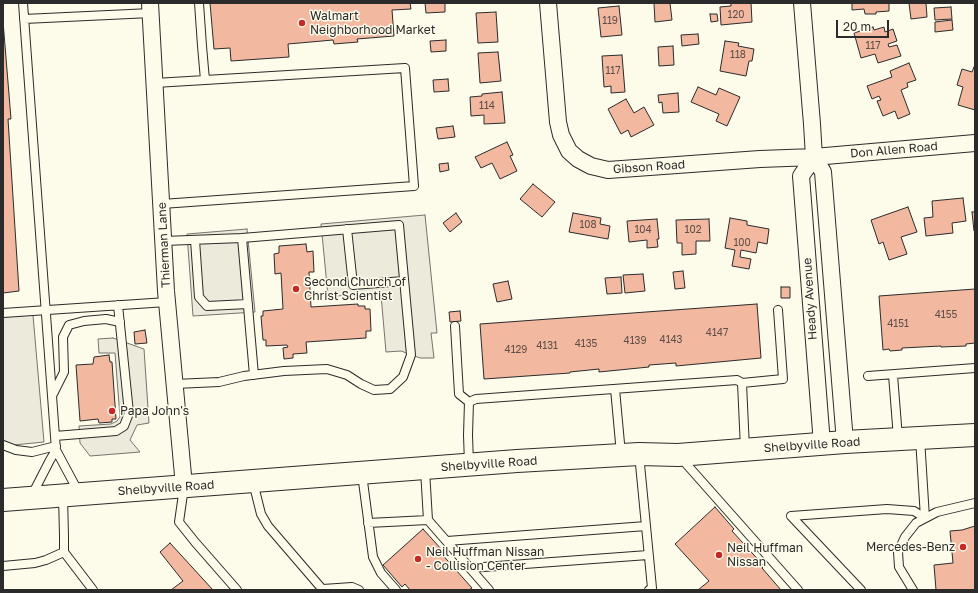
<!DOCTYPE html>
<style>
body{margin:0}
#map{position:relative;width:978px;height:593px;overflow:hidden;background:#fdfbea;font-family:"Golos Text",sans-serif}
canvas{display:block}
.frame{position:absolute;inset:0;border:4px solid #2b2b2b;pointer-events:none}
.scale{position:absolute;left:836px;top:20px;width:53px;height:18px;box-sizing:border-box;border:2px solid #2b2b2b;border-top:0;padding-left:5px;font-size:12px;line-height:14px;white-space:nowrap;color:#2b2b2b;-webkit-text-stroke:3px #fdfbea;paint-order:stroke}
</style>
<div id="map">
<canvas width="978" height="593"></canvas>
<div class="frame"></div>
<div class="scale">20 m</div>
</div>
<script>
const ctx = document.querySelector('canvas').getContext('2d');
ctx.lineJoin = 'round';
function paint(path, color) {
  ctx.fillStyle = color;
  ctx.fill(path, 'evenodd');
}
function toPath(rows) {
  const path = new Path2D();
  for (const r of rows) {
    path.moveTo(r[0], r[1]);
    for (let i = 2; i < r.length; i += 2) path.lineTo(r[i], r[i + 1]);
  }
  return path;
}
function stroke(path, color, width, dash) {
  ctx.strokeStyle = color;
  ctx.lineWidth = width;
  ctx.lineCap = dash ? 'butt' : 'round';
  ctx.setLineDash(dash || []);
  ctx.stroke(path);
}
function write(font, color, halo, rows, align = 'center') {
  ctx.font = font + ' "Golos Text",sans-serif';
  ctx.lineWidth = 3;
  ctx.setLineDash([]);
  ctx.textBaseline = 'middle';
  ctx.strokeStyle = halo;
  ctx.fillStyle = color;
  for (const [text, x, y, turn = 0] of rows) {
    ctx.save();
    ctx.translate(x, y);
    ctx.rotate((+turn || 0) * Math.PI / 180);
    ctx.textAlign = isNaN(turn) ? turn : align;
    if (halo) ctx.strokeText(text, 0, 0);
    ctx.fillText(text, 0, 0);
    ctx.restore();
  }
}
const parking = toPath([
 [425,215,437,333,431,333,434,358,420,358,401,351,386,352,381,295,328,296,321,224,425,215],
 [247,229,255,312,193,316,187,234,247,229],
 [33,315,44,442,3,446,3,317,33,315],
 [113,338,144,349,149,423,137,425,130,440,140,452,90,456,80,443,79,426,111,424,117,421,120,417,115,353,99,353,98,339,113,338]
]);
paint(parking, '#eceadb');
stroke(parking, '#74746e', 1);
const building = toPath([
 [210,3,410,3,411,9,392,10,394,36,357,39,358,42,334,44,333,40,288,44,289,57,231,61,230,48,214,49,210,3],
 [425,3,445,3,445,12,426,13,425,3],
 [654,3,670,3,672,20,655,22,654,3],
 [731,3,751,3,752,22,721,25,720,7,731,6,731,3],
 [852,3,889,3,889,11,876,12,876,14,865,14,864,9,852,10,852,3],
 [909,3,926,3,927,17,911,19,909,3],
 [619,6,622,35,601,37,598,8,619,6],
 [951,7,952,19,935,20,934,8,951,7],
 [496,12,498,42,478,43,476,13,496,12],
 [710,14,717,14,718,21,711,22,710,14],
 [952,20,953,30,935,32,935,22,952,20],
 [3,21,11,119,8,119,19,291,3,293,3,21],
 [873,27,874,30,884,27,885,32,893,29,897,41,888,44,889,47,897,45,901,56,878,63,875,54,861,58,854,33,873,27],
 [698,34,699,44,682,46,681,35,698,34],
 [446,40,446,51,431,52,430,41,446,40],
 [725,41,739,43,738,46,754,49,752,61,749,61,746,76,720,71,725,41],
 [673,46,674,65,659,66,658,47,673,46],
 [498,52,501,81,480,83,478,53,498,52],
 [622,55,625,92,611,93,611,86,604,87,602,56,622,55],
 [909,63,916,80,907,83,908,87,901,90,910,114,898,119,895,111,883,116,877,101,881,100,879,96,872,99,867,86,892,77,890,71,909,63],
 [974,67,975,67,975,110,958,105,963,87,957,85,962,69,972,72,974,67],
 [448,79,449,91,434,92,433,80,448,79],
 [698,87,716,95,719,88,740,97,727,126,716,121,719,114,691,102,698,87],
 [502,92,505,123,484,124,484,115,471,116,470,97,482,96,482,94,502,92],
 [678,93,679,112,663,113,662,102,659,103,658,95,678,93],
 [626,99,634,113,644,107,654,125,631,137,628,130,621,134,608,109,626,99],
 [453,126,455,137,438,139,436,128,453,126],
 [507,142,513,155,510,156,517,171,500,179,492,163,481,168,475,157,507,142],
 [448,163,449,170,440,172,439,164,448,163],
 [533,184,555,202,542,217,520,199,533,184],
 [963,198,966,221,952,223,953,233,926,236,924,218,933,217,932,201,963,198],
 [908,207,917,232,901,237,907,254,889,260,883,242,879,244,871,220,908,207],
 [972,212,975,212,975,231,974,231,972,212],
 [456,213,462,222,450,232,443,223,456,213],
 [573,213,601,218,600,224,610,226,608,239,569,232,573,213],
 [730,218,747,221,747,225,769,229,767,244,758,242,756,253,741,250,740,257,751,259,749,269,732,266,735,250,725,248,730,218],
 [657,219,659,239,657,239,658,247,647,248,647,240,629,242,627,221,657,219],
 [709,219,710,241,696,241,696,254,682,255,682,243,677,243,676,220,709,219],
 [306,244,307,252,313,251,314,272,309,272,311,307,358,304,358,306,365,306,365,309,370,309,371,331,366,331,366,338,306,342,307,353,293,354,293,358,284,359,283,348,288,347,287,345,266,346,266,340,263,340,261,316,263,316,263,311,283,309,281,273,275,274,274,254,279,253,279,246,306,244],
 [683,271,685,288,675,289,673,272,683,271],
 [643,274,645,291,625,293,623,275,643,274],
 [621,277,622,293,607,294,605,278,621,277],
 [508,281,512,299,497,302,493,284,508,281],
 [781,287,790,287,790,298,781,298,781,287],
 [975,289,975,343,966,344,966,346,941,347,941,346,902,348,902,350,890,351,889,349,883,350,879,296,975,289],
 [757,304,761,358,676,366,676,363,649,365,649,367,599,372,599,369,570,372,570,373,484,379,480,324,757,304],
 [460,311,461,321,450,322,449,312,460,311],
 [145,330,147,343,135,344,134,332,145,330],
 [109,355,110,362,112,362,116,419,112,419,112,422,99,423,98,419,80,421,76,365,93,364,94,357,109,355],
 [715,507,734,529,732,531,764,566,762,568,781,590,698,590,709,581,675,544,715,507],
 [975,526,975,590,936,590,934,565,953,563,950,531,962,530,975,526],
 [423,529,442,550,440,552,472,588,469,590,410,590,405,584,402,587,383,565,423,529],
 [170,543,213,590,171,590,183,581,160,552,170,543]
]);
paint(building, '#f2b8a0');
stroke(building, '#2b2b2b', 1);
const service = toPath([
 [23,3,56,450,79,493],
 [199,3,202,46,205,80],
 [24,19,151,13],
 [155,83,405,68,414,186,162,204],
 [347,229,353,285,404,281],
 [195,240,199,297,207,306,248,304],
 [164,241,242,238,254,375],
 [3,313,167,302],
 [455,326,459,394,469,402],
 [893,375,898,438],
 [868,376,975,368],
 [742,383,783,379,778,310],
 [175,384,219,382,244,376,284,371,327,369,347,375,361,384,374,390,390,389,403,377,411,355,399,225,242,238],
 [615,389,621,454],
 [53,394,64,372,63,337,69,325,84,321,106,319,120,322],
 [55,436,116,431,124,426,129,413,118,305],
 [3,445,16,450,32,452,56,446],
 [639,454,652,588,649,590],
 [681,458,798,590],
 [469,464,468,435,469,402,476,399,737,380,742,383,745,449],
 [425,470,428,520,489,590],
 [362,474,373,557,381,573,396,590],
 [253,482,261,514,268,526,323,590],
 [184,487,179,522,195,542,237,590],
 [32,495,50,460,56,450],
 [63,496,64,536,64,552,93,590],
 [368,523,428,520],
 [447,541,646,526],
 [3,566,35,563,46,560,64,552],
 [470,568,648,555],
 [323,589,352,587,359,590],
 [861,590,791,516,887,509,914,511,925,518,920,438],
 [913,590,899,567,898,552,905,537,916,523,937,512,975,503]
]);
const minor = toPath([
 [150,3,166,291,184,486],
 [548,3,558,122,561,135,569,151,578,159,591,166,608,170,760,159,814,157,975,143],
 [802,3,812,124,814,157],
 [822,444,801,176,814,157,823,172,845,442]
]);
const primary = toPath([
 [3,500,517,461,639,454,678,455,845,442,975,435]
]);
stroke(service, '#2b2b2b', 10);
stroke(minor, '#2b2b2b', 18);
stroke(primary, '#2b2b2b', 24);
stroke(service, '#fdfbea', 8);
stroke(minor, '#fdfbea', 16);
stroke(primary, '#fdfbea', 22);
for (const [x, y, r, color] of [
 [302,23,4,"#c62828"],
 [296,289,4,"#c62828"],
 [112,411,4,"#c62828"],
 [963,547,4,"#c62828"],
 [719,555,4,"#c62828"],
 [418,559,4,"#c62828"]
]) {
  const dot = new Path2D();
  dot.arc(x, y, r, 0, 2 * Math.PI);
  ctx.fillStyle = color;
  ctx.fill(dot);
  stroke(dot, '#fdfbea', 1.5);
}
write('10px', '#5d4e48', null, [
 ["120",736,15],
 ["119",610,21],
 ["117",873,46],
 ["118",738,55],
 ["117",613,71],
 ["114",487,106],
 ["108",588,225],
 ["104",643,230],
 ["102",693,230],
 ["100",742,243],
 ["4155",946,315],
 ["4151",898,324],
 ["4147",717,333],
 ["4143",671,340],
 ["4139",635,341],
 ["4135",586,344],
 ["4131",547,346],
 ["4129",516,350]
]);
write('12px', '#2b2b2b', '#fdfbea', [
 ["Walmart",310,16],
 ["Neighborhood Market",310,30],
 ["Second Church of",304,282],
 ["Christ Scientist",304,296],
 ["Papa John's",120,411],
 ["Mercedes-Benz",955,547,"right"],
 ["Neil Huffman",727,548],
 ["Nissan",727,562],
 ["Neil Huffman Nissan",426,552],
 ["- Collision Center",426,566]
], 'left');
write('12px', '#2b2b2b', '#fdfbea', [
 ["Don Allen Road",894,150,-5],
 ["Gibson Road",649,167,-4],
 ["Thierman Lane",164,245,-93],
 ["Heady Avenue",810,299,-94],
 ["Shelbyville Road",812,445,-4],
 ["Shelbyville Road",489,464,-4],
 ["Shelbyville Road",166,488,-4]
]);
</script>
